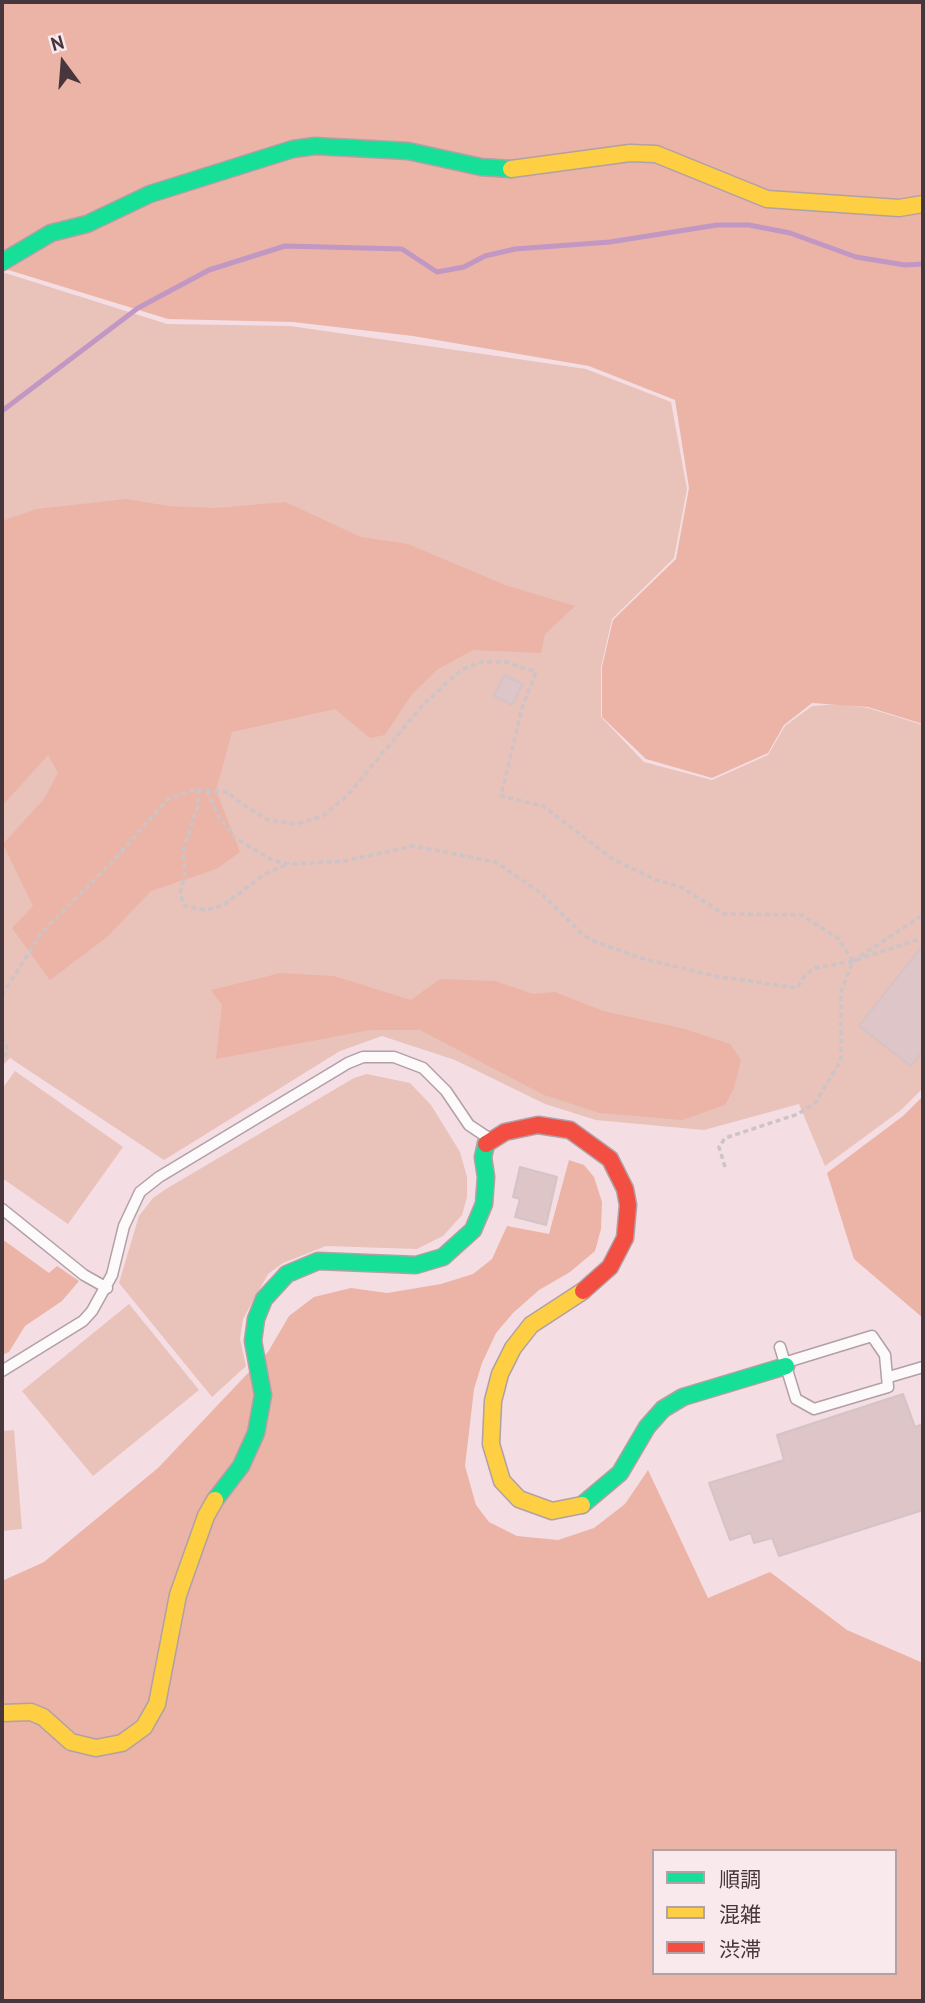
<!DOCTYPE html>
<meta charset="utf-8">
<style>
body{margin:0}
#map{position:relative;width:925px;height:2003px;overflow:hidden;background:#f4dde3;font-family:"PT Sans","Noto Sans JP",sans-serif}
canvas{display:block}
.frame{position:absolute;inset:0;border:4px solid #47363b;pointer-events:none}
.legend{position:absolute;left:652px;top:1849px;width:245px;height:126px;box-sizing:border-box;background:#f9e9ed;border:2px solid #b2a1a6;margin:0;padding:9px 12px;list-style:none;font-size:21px;color:#47363b}
.legend li{display:flex;align-items:center;gap:14px;height:35px}
.legend b{width:35px;border:2px solid #b2a1a6}
.north{position:absolute;left:28px;top:28px;width:70px;height:70px;-webkit-text-stroke:5px #f9e9ed;paint-order:stroke;rotate:344deg;font-size:19px;font-weight:700;line-height:28px;text-align:center;color:#47363b}
.north::after{content:'';display:block;margin:auto;width:24px;height:32px;background:#47363b;clip-path:polygon(50% 0,100% 100%,50% 72%,0 100%)}
</style>
<div id="map">
<canvas width="925" height="2003"></canvas>
<div class="frame"></div>
<ul class="legend">
<li><b style="height:9px;background:#16e098"></b>順調</li>
<li><b style="height:9px;background:#ffcf43"></b>混雑</li>
<li><b style="height:9px;background:#f24e42"></b>渋滞</li>
</ul>
<div class="north">N</div>
</div>
<script>
const ctx = document.querySelector('canvas').getContext('2d');
ctx.lineJoin = 'round';
function paint(path, color) {
  ctx.fillStyle = color;
  ctx.fill(path, 'evenodd');
}
function toPath(rows) {
  const path = new Path2D();
  for (const r of rows) {
    path.moveTo(r[0], r[1]);
    for (let i = 2; i < r.length; i += 2) path.lineTo(r[i], r[i + 1]);
  }
  return path;
}
function stroke(path, color, width, dash) {
  ctx.strokeStyle = color;
  ctx.lineWidth = width;
  ctx.lineCap = dash ? 'butt' : 'round';
  ctx.setLineDash(dash || []);
  ctx.stroke(path);
}
paint(toPath([
 [2,272,167,324,290,326,586,369,671,402,687,489,674,558,612,619,601,667,601,717,644,762,712,780,768,755,785,726,812,706,840,704,868,708,923,725,923,1088,901,1110,825,1166,799,1104,704,1130,596,1120,545,1104,455,1060,382,1036,340,1051,164,1160,10,1058,2,1066],
 [15,1071,123,1147,68,1224,2,1178,2,1089],
 [367,1074,410,1083,431,1105,460,1152,467,1177,467,1197,462,1215,443,1236,417,1249,326,1246,283,1263,268,1274,243,1319,240,1339,246,1366,212,1397,119,1283,139,1216,153,1198,166,1189,354,1078],
 [129,1304,199,1390,93,1476,22,1391],
 [14,1430,22,1529,2,1531,2,1431]
]), '#e9c2ba');
paint(toPath([
 [2,2,923,2,923,724,868,707,812,703,784,725,768,753,712,778,646,759,602,717,602,667,613,620,676,559,689,488,675,400,589,366,413,336,293,322,168,319,2,268],
 [127,499,168,506,216,508,285,502,361,537,408,544,505,585,575,606,545,634,541,653,473,650,438,669,412,694,385,735,370,738,335,709,232,732,216,790,240,852,216,869,151,891,107,937,50,980,12,928,33,906,3,844,44,799,58,773,48,755,2,806,2,521,37,509],
 [281,973,334,976,411,1000,440,979,495,981,533,994,555,992,603,1011,685,1029,730,1044,741,1060,734,1088,725,1105,682,1120,599,1113,544,1095,420,1030,370,1030,216,1059,222,1005,211,990],
 [923,1096,923,1318,854,1259,827,1173,903,1116],
 [569,1160,584,1165,594,1177,602,1202,601,1229,595,1251,570,1272,539,1290,513,1313,496,1333,482,1363,474,1389,465,1466,476,1505,489,1522,517,1536,558,1540,594,1528,625,1504,648,1470,708,1598,770,1572,847,1630,923,1663,923,2001,2,2001,2,1581,44,1562,158,1468,268,1352,289,1316,314,1297,351,1288,387,1293,441,1284,473,1274,492,1259,507,1226,549,1234],
 [654,1851,895,1851,895,1973,654,1973],
 [2,1239,49,1273,57,1266,79,1281,62,1301,25,1326,9,1352,2,1355]
]), '#ebb4a6');
stroke(toPath([
 [2,411,138,308,209,270,285,246,402,249,437,272,464,267,485,256,515,249,610,242,717,225,749,225,790,233,856,257,905,265,923,264]
]), '#c197c4', 5);
const building = toPath([
 [504,675,523,684,512,705,494,696,504,675],
 [923,945,923,1051,911,1066,859,1026,923,945],
 [520,1167,557,1177,546,1225,515,1217,520,1199,513,1197,520,1167],
 [903,1394,915,1427,923,1424,923,1510,779,1556,772,1538,754,1543,751,1533,730,1540,709,1483,784,1460,777,1435,903,1394]
]);
paint(building, '#ddc5c8');
stroke(building, '#d5c3c6', 2);
const lane = toPath([
 [2,1209,84,1275,107,1288],
 [780,1347,796,1399,814,1409,888,1387,885,1355,872,1336,787,1362],
 [2,1371,83,1321,92,1311,112,1275,124,1226,140,1192,159,1177,348,1063,363,1057,394,1057,423,1068,446,1091,469,1125,490,1139],
 [889,1377,923,1367]
]);
const fast = toPath([
 [2,262,51,233,87,224,150,194,293,149,315,146,408,151,481,167,511,169],
 [215,1500,241,1466,256,1433,263,1395,253,1341,256,1319,264,1299,287,1274,318,1261,416,1265,443,1257,473,1230,484,1204,486,1177,483,1157,486,1144],
 [582,1505,620,1473,647,1427,663,1409,683,1397,786,1366]
]);
const slow = toPath([
 [511,169,630,153,656,154,767,199,899,208,923,204],
 [582,1505,552,1511,519,1499,502,1481,491,1444,493,1401,500,1374,513,1348,531,1325,583,1291],
 [2,1713,31,1712,43,1717,71,1742,96,1748,122,1743,144,1727,157,1704,178,1595,206,1516,215,1500]
]);
const jam = toPath([
 [486,1144,505,1132,538,1125,570,1130,610,1159,625,1189,628,1205,625,1238,610,1267,583,1291]
]);
stroke(lane, '#b1a0a5', 13);
stroke(fast, '#b1a0a5', 19);
stroke(slow, '#b1a0a5', 19);
stroke(jam, '#b1a0a5', 19);
stroke(toPath([
 [198,789,198,805,183,851,185,873,180,894,185,906,205,910,222,906,265,874,286,865],
 [207,791,219,817,235,838,274,861,291,864,344,861,414,846,496,862,542,894,583,935,594,941,640,958,715,976,797,988,805,975,815,968,853,961,923,938],
 [2,995,42,932,112,862,168,799,192,790,229,792,235,799,268,820,297,824,323,816,347,796,421,707,444,685,463,669,483,662,505,662,536,672,522,708,501,796,543,806,614,860,656,880,679,886,724,914,801,915,838,938,853,961],
 [2,1037,8,1050,2,1062],
 [725,1167,719,1147,725,1138,798,1114,816,1102,841,1060,841,992,853,961,923,915]
]), '#ccc4c6', 3.5, [5, 3.5]);
stroke(lane, '#fdfafb', 10);
stroke(fast, '#16e098', 16);
stroke(slow, '#ffcf43', 16);
stroke(jam, '#f24e42', 16);
</script>
